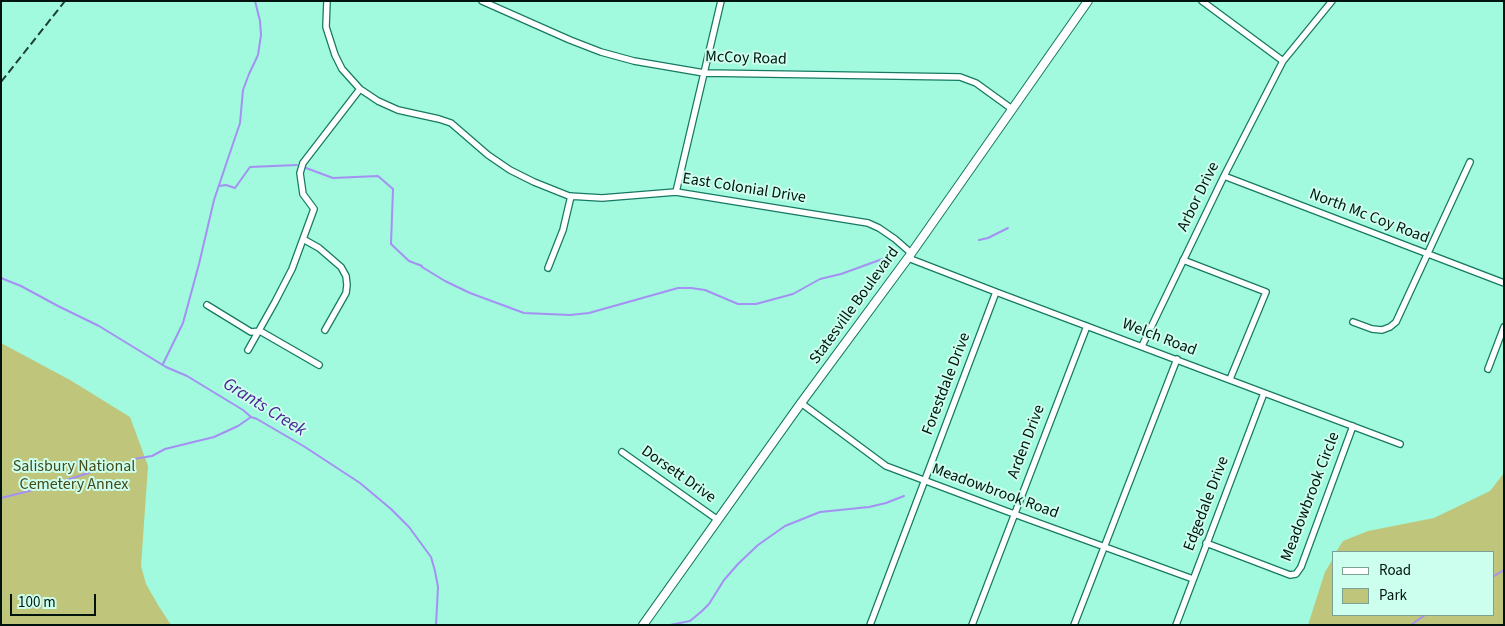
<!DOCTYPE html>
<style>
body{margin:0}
#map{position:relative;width:1505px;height:626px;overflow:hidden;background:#a1f9de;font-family:"Source Sans 3",sans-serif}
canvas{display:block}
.frame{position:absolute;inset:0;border:2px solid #00140d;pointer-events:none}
.legend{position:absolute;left:1332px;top:551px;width:162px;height:65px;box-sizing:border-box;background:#ccffed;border:1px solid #7aa193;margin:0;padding:6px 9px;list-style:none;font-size:15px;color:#00140d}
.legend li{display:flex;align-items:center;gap:10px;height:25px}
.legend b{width:25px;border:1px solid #7aa193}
.scale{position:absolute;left:10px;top:594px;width:86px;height:22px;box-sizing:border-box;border:2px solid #00140d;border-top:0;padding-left:6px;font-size:15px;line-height:18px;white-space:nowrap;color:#00140d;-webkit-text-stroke:4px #ccffed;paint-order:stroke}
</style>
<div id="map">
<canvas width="1505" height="626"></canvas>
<div class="frame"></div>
<ul class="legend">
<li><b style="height:6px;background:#fff"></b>Road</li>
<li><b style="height:14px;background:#bfc57a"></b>Park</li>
</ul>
<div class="scale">100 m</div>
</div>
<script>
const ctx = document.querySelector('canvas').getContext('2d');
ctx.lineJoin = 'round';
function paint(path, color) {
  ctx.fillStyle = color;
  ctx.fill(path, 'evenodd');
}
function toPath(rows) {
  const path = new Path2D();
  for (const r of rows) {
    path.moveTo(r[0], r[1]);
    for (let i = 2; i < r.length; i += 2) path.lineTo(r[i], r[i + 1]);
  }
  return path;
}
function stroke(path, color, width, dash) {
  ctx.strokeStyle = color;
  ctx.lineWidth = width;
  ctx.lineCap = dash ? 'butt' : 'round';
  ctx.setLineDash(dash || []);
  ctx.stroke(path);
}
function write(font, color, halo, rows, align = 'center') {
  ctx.font = font + ' "Source Sans 3",sans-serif';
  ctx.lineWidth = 4;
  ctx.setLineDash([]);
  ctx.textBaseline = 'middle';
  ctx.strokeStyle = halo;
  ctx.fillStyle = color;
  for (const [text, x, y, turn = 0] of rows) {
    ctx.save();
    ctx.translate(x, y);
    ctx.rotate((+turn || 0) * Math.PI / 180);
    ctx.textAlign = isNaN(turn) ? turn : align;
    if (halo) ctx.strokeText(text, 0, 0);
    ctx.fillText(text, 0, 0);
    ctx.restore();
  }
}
paint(toPath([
 [1,343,70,380,130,417,148,466,141,566,146,584,158,605,171,625,1,625],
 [1504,473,1504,625,1308,625,1325,572,1334,557,1334,615,1494,615,1494,552,1336,552,1343,541,1368,531,1434,518,1490,491]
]), '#bfc57a');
stroke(toPath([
 [306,168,333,178,378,176,393,189,391,244,409,261,422,266,422,267,445,281,470,293,524,313,570,315,589,313,678,288,691,288,705,290,738,304,756,304,793,294,820,279,841,274,888,257],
 [219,186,226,185,235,188,250,167,297,165],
 [979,240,988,238,1008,228],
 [1,278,21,286,58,306,99,326,166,367,187,376,243,410,251,417,257,419,305,447,360,483,391,509,409,527,431,557,435,571,438,587,436,625],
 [163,364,183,323,199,264,214,200,240,123,243,90,249,74,258,55,261,35,260,21,255,1],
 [134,459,152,456,165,449,214,437,238,426,251,417],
 [1,498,45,487,119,463],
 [1494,576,1504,570],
 [670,625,690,621,702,611,709,604,724,580,738,564,758,545,785,526,820,512,869,507,886,503,904,496],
 [1411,625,1425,615]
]), '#a590f3', 2);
const street = toPath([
 [327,1,326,27,335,55,342,69,360,89,378,101,398,110,439,119,451,123,488,155,510,170,534,182,569,196,602,198,676,192,868,223,879,228,895,239,911,253],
 [482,1,570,40,601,52,634,61,704,73,960,77,976,83,1012,109],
 [1202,1,1283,61],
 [1224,176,1504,283],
 [676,192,721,1],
 [303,239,319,248,341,267,346,276,347,285,346,293,325,330],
 [908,258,996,292,1400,444],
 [1183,260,1266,292,1230,379],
 [548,268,563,230,571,196],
 [207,305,251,332,260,331,319,365],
 [1353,322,1372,329,1382,330,1390,327,1396,322,1470,162],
 [1142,346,1224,176,1283,61,1332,1],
 [248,350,275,302,292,269,314,209,303,194,300,173,303,163,360,89],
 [1488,369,1504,327],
 [801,403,886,466,1014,514,1193,579],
 [622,452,718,520],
 [1206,543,1290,575,1296,574,1301,567,1353,426],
 [870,625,996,292],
 [972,625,1087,326],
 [1074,625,1177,359],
 [1176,625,1264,393]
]);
const secondary = toPath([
 [643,625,801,403,908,258,1088,1]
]);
stroke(street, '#167962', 8);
stroke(secondary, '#167962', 10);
stroke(street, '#fff', 5.5);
stroke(secondary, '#fff', 8);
stroke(toPath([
 [1,82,65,1]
]), '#1d3e33', 2, [8, 4]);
write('16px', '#00140d', '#ccffed', [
 ["McCoy Road",746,59,2],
 ["East Colonial Drive",744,189,9],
 ["Arbor Drive",1199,197,-64],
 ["North Mc Coy Road",1369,217,21],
 ["Statesville Boulevard",855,306,-54],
 ["Welch Road",1159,338,21],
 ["Forestdale Drive",947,384,-69],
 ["Arden Drive",1027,442,-69],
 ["Dorsett Drive",678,475,35],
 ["Meadowbrook Road",995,492,20],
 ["Meadowbrook Circle",1311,497,-69],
 ["Edgedale Drive",1207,504,-69]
]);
write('16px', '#464918', '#ccffed', [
 ["Salisbury National",74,467],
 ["Cemetery Annex",74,485]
]);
write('italic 18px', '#4b2396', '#ccffed', [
 ["Grants Creek",264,408,32]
]);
</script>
